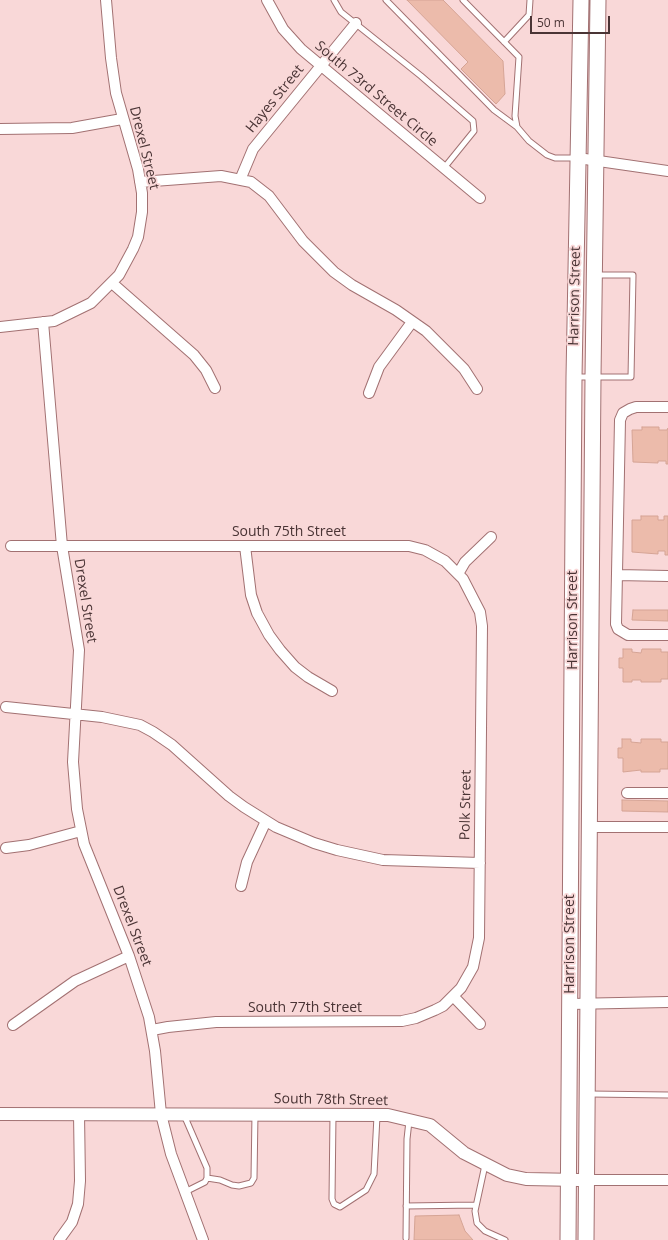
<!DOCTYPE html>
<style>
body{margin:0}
#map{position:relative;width:668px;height:1240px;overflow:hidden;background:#f9d8d8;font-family:"Open Sans",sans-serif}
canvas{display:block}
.scale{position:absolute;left:530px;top:16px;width:80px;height:18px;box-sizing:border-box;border:2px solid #4a3435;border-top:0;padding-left:5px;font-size:12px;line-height:14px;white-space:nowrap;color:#4a3435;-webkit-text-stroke:3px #f9d8d8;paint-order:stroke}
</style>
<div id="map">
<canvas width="668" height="1240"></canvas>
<div class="scale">50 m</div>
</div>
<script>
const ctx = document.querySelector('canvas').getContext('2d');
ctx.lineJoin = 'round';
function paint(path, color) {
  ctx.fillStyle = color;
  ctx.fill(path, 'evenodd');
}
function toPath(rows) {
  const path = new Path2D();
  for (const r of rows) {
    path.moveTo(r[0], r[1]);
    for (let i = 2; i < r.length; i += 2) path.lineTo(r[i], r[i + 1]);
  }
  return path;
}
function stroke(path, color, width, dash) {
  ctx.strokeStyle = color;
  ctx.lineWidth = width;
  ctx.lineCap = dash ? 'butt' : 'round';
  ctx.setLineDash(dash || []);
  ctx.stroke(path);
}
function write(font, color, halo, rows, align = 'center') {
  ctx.font = font + ' "Open Sans",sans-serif';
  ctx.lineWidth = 3.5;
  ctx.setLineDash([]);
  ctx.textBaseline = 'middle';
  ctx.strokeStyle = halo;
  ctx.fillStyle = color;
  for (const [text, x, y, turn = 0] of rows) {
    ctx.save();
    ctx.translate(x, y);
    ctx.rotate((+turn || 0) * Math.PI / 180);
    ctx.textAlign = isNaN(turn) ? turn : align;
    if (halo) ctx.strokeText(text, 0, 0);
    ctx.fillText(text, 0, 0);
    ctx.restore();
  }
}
const building = toPath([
 [407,0,443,0,503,61,505,94,496,104,461,69,468,62,407,0],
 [642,427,659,427,659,430,667,430,668,428,668,464,666,464,666,461,658,461,658,463,633,462,632,430,642,430,642,427],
 [641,516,658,516,658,520,664,520,664,516,668,516,668,555,665,555,665,551,658,551,658,554,632,552,632,520,641,520,641,516],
 [633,610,668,610,668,621,632,620,633,610],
 [623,649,632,649,632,652,641,653,642,649,661,649,661,652,668,652,668,679,661,679,661,682,641,682,641,680,632,680,632,682,623,682,623,668,619,668,619,658,623,658,623,649],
 [622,739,631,739,631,742,641,743,641,739,661,739,661,742,668,742,668,769,660,769,660,772,641,772,641,770,623,772,623,758,618,758,618,748,622,748,622,739],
 [622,800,668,801,668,812,622,811,622,800],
 [459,1215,465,1231,473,1240,414,1240,415,1216,459,1215]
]);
paint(building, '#ecbbab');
stroke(building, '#d5a495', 1);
const service = toPath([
 [334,0,341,12,421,76,473,121,474,131,444,168],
 [386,0,494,110,517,127],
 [463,0,519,57,515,116,517,127,529,141,547,155,555,158,577,158],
 [504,42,529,15,530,0],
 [575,377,631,377,633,275,597,275],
 [590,1094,668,1095],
 [184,1115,207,1168,207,1178,205,1182,185,1192],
 [333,1115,332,1199,334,1204,340,1207,366,1190,374,1174,377,1116],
 [485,1165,475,1211,477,1223,485,1231,505,1240],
 [207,1178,220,1180,232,1185,239,1186,251,1183,254,1178,255,1114],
 [406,1206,475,1205],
 [406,1238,407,1139,409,1121]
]);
const minor = toPath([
 [267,0,283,29,301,49,480,198],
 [0,129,72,128,122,119],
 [578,158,668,171],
 [240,180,253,149,356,23],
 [140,182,221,176,251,182,269,196,303,241,334,272,352,285,396,310,426,331,464,369,477,389],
 [112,283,194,355,206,370,215,388],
 [43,322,62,546,79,650,73,762,77,809,84,844,129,956,149,1017,155,1051,161,1114,171,1154,203,1240],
 [0,327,54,321,91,303,119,275,133,249,138,237,142,212,142,193,138,169,116,93,111,58,106,0],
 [369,393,379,367,412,322],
 [668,407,636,407,630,409,623,413,620,420,616,624,618,629,628,635,668,635],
 [11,546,409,546,425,550,445,561,463,579,480,612,482,626,479,938,473,967,461,988,443,1006,435,1010,416,1018,402,1021,216,1022,168,1027,152,1030],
 [245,546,251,595,257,613,269,635,280,650,295,667,308,677,332,691],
 [458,574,465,562,491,537],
 [617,575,668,576],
 [6,707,102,717,140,725,153,732,172,745,229,796,244,807,276,827,314,843,337,850,383,860,480,863],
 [627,793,668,793],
 [588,827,668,827],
 [6,848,29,845,81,831],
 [241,886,247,862,266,821],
 [453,996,480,1024],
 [570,1004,668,1002],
 [13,1025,75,981,129,956],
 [581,1180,668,1180],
 [59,1240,72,1222,78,1204,80,1181,79,1114]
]);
const tertiary = toPath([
 [0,1114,388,1115,430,1125,464,1153,507,1175,526,1179,579,1180]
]);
const primary = toPath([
 [568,1240,574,377,581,0],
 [586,1240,593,377,598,0]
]);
stroke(service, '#a27172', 7);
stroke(minor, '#a27172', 12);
stroke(tertiary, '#a27172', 14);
stroke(primary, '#a27172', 17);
stroke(service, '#fff', 5);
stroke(minor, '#fff', 10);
stroke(tertiary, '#fff', 12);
stroke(primary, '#fff', 15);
write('14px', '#4a3435', '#f9d8d8', [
 ["South 73rd Street Circle",376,94,40],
 ["Hayes Street",275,99,-51],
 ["Drexel Street",144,148,76],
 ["Harrison Street",575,296,-89],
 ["South 75th Street",289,532],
 ["Drexel Street",85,601,81],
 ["Harrison Street",573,620,-90],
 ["Polk Street",466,805,-89],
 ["Drexel Street",132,926,69],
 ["Harrison Street",570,944,-90],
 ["South 77th Street",305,1008],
 ["South 78th Street",331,1100,1]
]);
</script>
